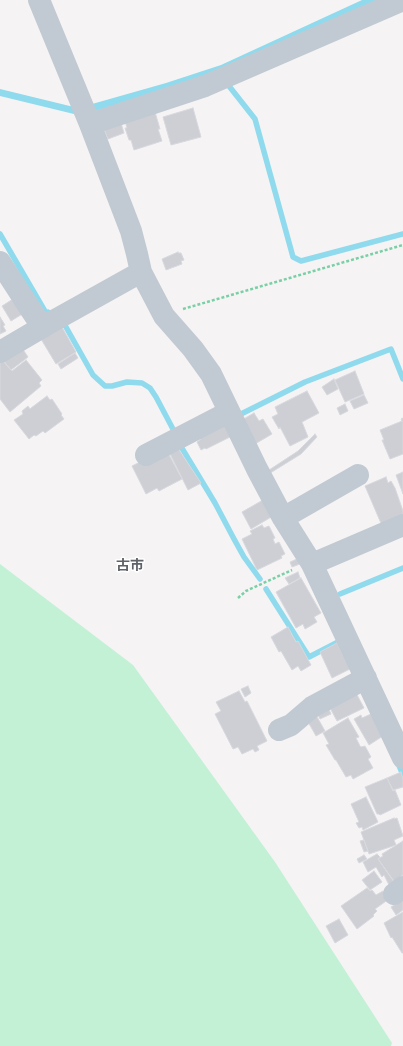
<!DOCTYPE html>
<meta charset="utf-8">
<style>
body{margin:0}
canvas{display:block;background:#f5f3f3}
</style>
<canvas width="403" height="1046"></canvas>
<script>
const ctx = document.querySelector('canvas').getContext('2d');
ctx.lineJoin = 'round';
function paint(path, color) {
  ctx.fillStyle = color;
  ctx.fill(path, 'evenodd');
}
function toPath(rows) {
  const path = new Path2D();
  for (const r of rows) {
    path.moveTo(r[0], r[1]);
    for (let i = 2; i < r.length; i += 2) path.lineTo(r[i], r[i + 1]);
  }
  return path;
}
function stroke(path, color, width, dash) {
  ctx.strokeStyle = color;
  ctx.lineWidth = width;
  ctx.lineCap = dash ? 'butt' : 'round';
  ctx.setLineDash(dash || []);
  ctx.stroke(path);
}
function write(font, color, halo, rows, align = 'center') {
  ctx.font = font + ' Roboto,"Noto Sans JP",sans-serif';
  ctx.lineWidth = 3;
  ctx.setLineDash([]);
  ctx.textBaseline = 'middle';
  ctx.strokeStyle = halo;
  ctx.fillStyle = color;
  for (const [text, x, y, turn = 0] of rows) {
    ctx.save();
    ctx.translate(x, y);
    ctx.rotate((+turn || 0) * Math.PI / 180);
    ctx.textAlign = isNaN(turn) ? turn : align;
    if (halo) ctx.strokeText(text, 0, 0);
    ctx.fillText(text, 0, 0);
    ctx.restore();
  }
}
paint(toPath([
 [0,564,133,665,275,862,392,1043,391,1046,0,1046]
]), '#c3f1d5');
paint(toPath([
 [362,0,392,0,196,86,78,115,0,96,0,89,78,108,166,83,221,65]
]), '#90daee');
stroke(toPath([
 [229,86,255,119,293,257,301,261,403,234],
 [0,234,46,313,48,312],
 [62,320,93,375,105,386,112,386,127,382,142,383,150,388,156,397,174,431],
 [237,416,305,382,391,349,403,379],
 [182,443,180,445,215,503,234,539,244,557,260,579],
 [266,589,309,657,338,642,340,647],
 [340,594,403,568],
 [397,761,403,775]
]), '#90daee', 5.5);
const building = toPath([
 [193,108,201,137,171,145,163,117,193,108],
 [155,112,160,129,158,129,162,141,134,150,131,140,129,140,125,128,127,128,125,121,155,112],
 [121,123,124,133,108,139,104,129,121,123],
 [178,252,178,253,181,253,184,260,181,261,182,264,166,270,162,259,178,252],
 [13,299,24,313,11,321,2,306,13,299],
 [0,317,5,325,3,326,6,331,0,334,0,317],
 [62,327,76,352,56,364,41,339,62,327],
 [20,345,28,357,11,370,3,360,20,345],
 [75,353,78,358,61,369,58,364,75,353],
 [26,360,42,380,39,383,41,386,10,412,0,399,0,361,3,361,12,371,26,360],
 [355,371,364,394,345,402,335,380,355,371],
 [334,379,338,389,327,395,322,387,334,379],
 [307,391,319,413,302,422,308,437,290,446,280,427,279,429,272,417,278,414,275,407,307,391],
 [364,395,368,403,354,409,350,401,364,395],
 [47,396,50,400,52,399,62,414,61,415,64,419,45,433,43,431,36,436,34,435,29,439,14,420,23,414,22,411,28,406,30,409,31,408,47,396],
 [345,404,348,411,340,415,337,408,345,404],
 [254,413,259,421,263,419,272,434,255,444,242,420,254,413],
 [403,418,403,454,390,459,382,440,384,440,380,430,402,421,401,419,403,418],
 [225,421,232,436,206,449,205,448,201,450,197,442,201,439,198,433,225,421],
 [315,434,317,437,301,454,267,475,266,472,298,451,315,434],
 [176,445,201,483,188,490,168,450,176,445],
 [166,449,182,479,159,491,157,488,146,494,132,466,166,449],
 [403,472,403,494,396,475,403,472],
 [386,477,388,483,391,481,395,488,403,511,403,520,383,528,365,486,386,477],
 [263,500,273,516,251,529,242,512,263,500],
 [262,525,264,528,269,526,275,538,273,539,275,544,279,542,285,554,281,556,282,558,257,570,242,539,252,534,250,531,262,525],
 [297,559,300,564,292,567,290,562,297,559],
 [298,572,300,578,289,584,285,578,298,572],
 [301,578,321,613,314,617,317,622,305,629,303,624,296,628,276,592,301,578],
 [288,627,296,642,298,641,311,665,301,671,298,666,292,670,281,651,279,652,271,637,288,627],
 [337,643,350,669,332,678,320,652,337,643],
 [248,686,251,693,245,697,241,689,248,686],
 [354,689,364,708,337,721,329,706,354,689],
 [239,691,245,702,247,701,267,741,257,746,259,750,255,752,253,749,242,754,238,747,233,749,215,714,221,711,216,702,239,691],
 [326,703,331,714,320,719,315,709,326,703],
 [371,714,383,736,369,745,354,719,361,715,362,718,371,714],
 [316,715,325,731,316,736,307,720,316,715],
 [348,718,359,737,356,738,360,746,361,747,365,746,371,757,368,759,373,768,353,779,351,775,346,777,336,760,335,760,326,745,329,744,323,733,348,718],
 [401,772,403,779,403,787,393,790,387,778,401,772],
 [387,778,393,791,395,790,401,805,380,815,379,814,377,814,365,787,387,778],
 [366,797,378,822,363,830,362,827,359,828,356,823,359,822,351,804,366,797],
 [394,818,394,819,397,818,403,836,394,840,396,845,369,854,361,832,394,818],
 [364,840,368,851,364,852,360,841,364,840],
 [403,841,403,875,394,881,378,859,383,856,382,854,403,841],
 [377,854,380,857,378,859,394,882,390,887,384,875,382,877,376,867,368,872,363,862,377,854],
 [364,855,367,859,359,863,357,859,364,855],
 [374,871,382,882,370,890,362,880,374,871],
 [367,888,370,891,372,890,376,895,383,891,389,899,375,909,377,911,373,915,374,916,357,929,341,906,367,888],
 [403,900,403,910,396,915,391,907,403,900],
 [403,912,403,953,402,953,392,937,391,938,384,923,403,912],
 [339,919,348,935,335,943,326,926,339,919]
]);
paint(building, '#cdcfd5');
stroke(building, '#d7d9de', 1);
stroke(toPath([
 [183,309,403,245],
 [238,598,246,591,292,570]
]), '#7ad0a6', 2.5, [3, 2]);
stroke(toPath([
 [39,0,90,124,131,231,137,254,141,272,164,316,193,349,211,374,257,469,283,518,312,564,403,758],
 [90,124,205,86,403,0],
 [0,262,31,310,37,319,46,325,141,272],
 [0,352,46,325],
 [146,455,229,412],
 [283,518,358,475],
 [312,564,403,525],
 [279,730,291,725,312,707,366,678],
 [394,894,403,887]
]), '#c1cad2', 22);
write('bold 14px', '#5f6368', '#fff', [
 ["古市",130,566]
]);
</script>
